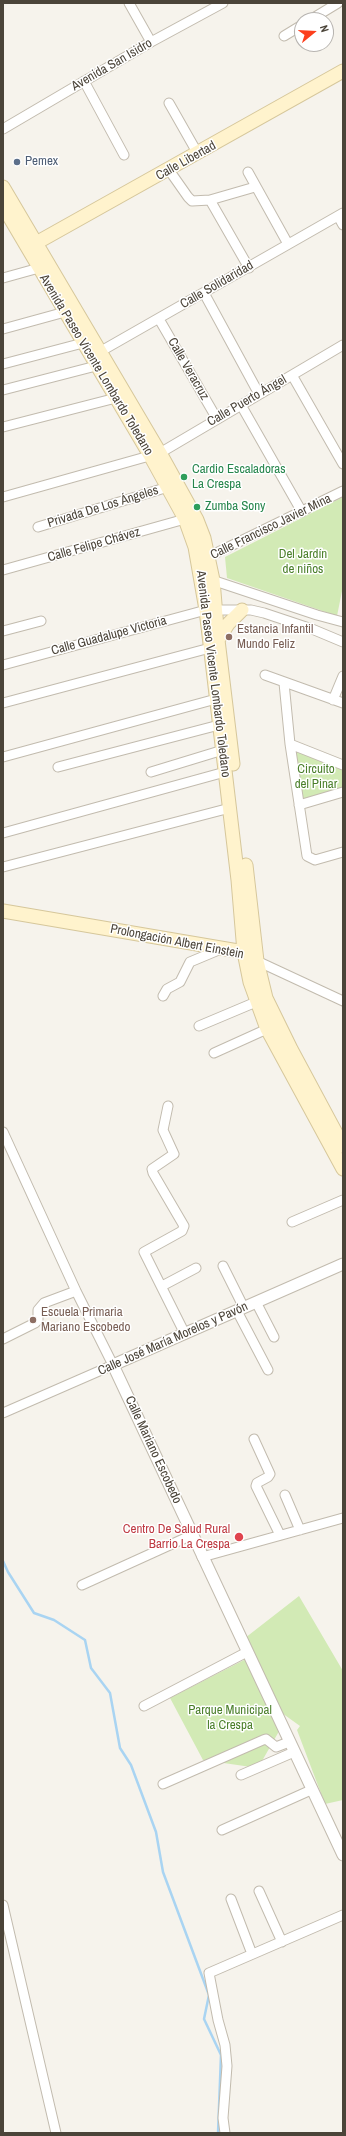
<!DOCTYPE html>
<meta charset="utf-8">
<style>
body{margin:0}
#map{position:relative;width:346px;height:2136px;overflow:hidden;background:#f6f3ec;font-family:"Archivo Narrow",sans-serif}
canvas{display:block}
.frame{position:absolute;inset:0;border:4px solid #4b4439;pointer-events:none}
.north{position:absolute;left:294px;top:12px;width:40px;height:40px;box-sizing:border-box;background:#fff;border:1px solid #b7b4b0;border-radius:50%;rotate:72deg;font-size:11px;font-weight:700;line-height:16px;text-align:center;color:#4b4439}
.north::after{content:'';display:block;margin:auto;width:14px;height:18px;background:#fc3f1d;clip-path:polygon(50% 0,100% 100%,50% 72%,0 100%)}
</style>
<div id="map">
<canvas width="346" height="2136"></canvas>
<div class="frame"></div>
<div class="north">N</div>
</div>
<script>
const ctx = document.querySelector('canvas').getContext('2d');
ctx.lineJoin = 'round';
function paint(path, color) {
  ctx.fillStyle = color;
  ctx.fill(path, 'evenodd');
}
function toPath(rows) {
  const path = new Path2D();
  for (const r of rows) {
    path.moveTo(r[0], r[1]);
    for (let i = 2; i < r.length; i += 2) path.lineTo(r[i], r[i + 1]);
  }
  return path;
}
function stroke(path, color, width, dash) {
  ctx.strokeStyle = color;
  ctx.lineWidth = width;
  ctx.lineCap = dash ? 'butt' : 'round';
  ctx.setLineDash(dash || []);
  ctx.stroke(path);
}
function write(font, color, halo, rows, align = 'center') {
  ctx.font = font + ' "Archivo Narrow",sans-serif';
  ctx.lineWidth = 3;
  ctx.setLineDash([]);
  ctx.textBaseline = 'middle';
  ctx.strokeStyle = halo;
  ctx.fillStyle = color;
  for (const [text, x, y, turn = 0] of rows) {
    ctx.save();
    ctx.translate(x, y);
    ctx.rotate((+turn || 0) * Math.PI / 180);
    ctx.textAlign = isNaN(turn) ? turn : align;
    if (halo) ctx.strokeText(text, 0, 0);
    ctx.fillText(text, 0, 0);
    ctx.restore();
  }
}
paint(toPath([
 [343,497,343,586,337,616,227,578,225,557],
 [294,749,343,768,343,789,301,802],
 [299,1596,343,1671,343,1800,325,1804,297,1730,300,1726,275,1708,245,1638],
 [247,1654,282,1726,258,1768,203,1760,170,1698,244,1660]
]), '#d2eab5');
stroke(toPath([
 [3,1561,8,1572,34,1613,54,1620,85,1640,91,1668,110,1693,120,1748,131,1765,156,1832,163,1872,209,1995,204,2019,221,2055,218,2133]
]), '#a9d4f2', 2.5);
const minor = toPath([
 [129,3,151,42],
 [310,20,338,3],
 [284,36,302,25],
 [84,81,124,155],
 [169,103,198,154],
 [3,129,151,42,223,3],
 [169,170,188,197,192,201,210,200,255,187],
 [248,172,288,244],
 [210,200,249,268],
 [338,216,343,225],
 [3,278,39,268],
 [204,293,259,394],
 [159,319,217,419],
 [3,329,65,312],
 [96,354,343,213],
 [3,364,83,343],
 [292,375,343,464],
 [3,390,96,366],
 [241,405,302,512],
 [3,427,116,398],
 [3,497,160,453,343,345],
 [38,527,168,487],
 [204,559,343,491],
 [3,570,185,519],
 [209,579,317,615,343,622],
 [3,631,41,621],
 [3,665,206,610,251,610,264,613,312,629,343,642],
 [265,675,343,703],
 [284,683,290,744,307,856,315,860,343,852],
 [333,700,343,676],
 [3,703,210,648],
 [290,744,343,765],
 [3,757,216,699],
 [58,767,219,725],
 [151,772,223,750],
 [299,805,343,792],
 [3,833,225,772],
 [3,867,230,808],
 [257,961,343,1001],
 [163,996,167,989,180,982,190,962,221,949],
 [199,1026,256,1002],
 [214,1053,267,1029],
 [168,1106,163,1130,174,1154,152,1169,153,1173,184,1226,182,1231,144,1252,185,1334],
 [3,1132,76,1291,113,1365,3,1413],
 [292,1222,343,1200],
 [223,1266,244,1308],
 [162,1286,196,1268],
 [256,1302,274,1337],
 [237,1311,268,1370],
 [3,1339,35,1323,38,1320,38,1310,44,1303,76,1291],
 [254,1439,270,1474,268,1477,257,1483,256,1486,280,1535],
 [285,1495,300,1530],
 [202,1557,343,1518],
 [82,1585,192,1535],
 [144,1706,247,1652],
 [241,1775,294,1752],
 [163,1784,263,1740,266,1739,276,1747,289,1742],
 [222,1830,311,1790],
 [259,1891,282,1942],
 [231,1899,252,1954],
 [3,1905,56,2133],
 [225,2133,223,2118,227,2066,225,2045,218,2020,209,1973,343,1915]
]);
const tertiary = toPath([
 [343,1264,113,1365,343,1855]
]);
const secondary = toPath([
 [3,187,160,453,197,520,204,538,213,580,218,640,233,764],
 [3,206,151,457,185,519,195,547,206,610,238,880,244,952,250,982,267,1029,343,1169],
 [29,247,343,71],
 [218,640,228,624,242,610],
 [246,865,257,961,266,998,291,1049,343,1146],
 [3,911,244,952,250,956]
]);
stroke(minor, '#c2bbae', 11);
stroke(tertiary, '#c2bbae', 13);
stroke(secondary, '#d6c79b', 15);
stroke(minor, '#fff', 9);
stroke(tertiary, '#fff', 11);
stroke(secondary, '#fff3cd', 13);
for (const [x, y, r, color] of [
 [17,162,4,"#5c6f8a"],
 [184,477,4,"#2e9e5b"],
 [197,507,4,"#2e9e5b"],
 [229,637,4,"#8d6e63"],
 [33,1320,4,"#8d6e63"],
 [239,1537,5,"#e0444e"]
]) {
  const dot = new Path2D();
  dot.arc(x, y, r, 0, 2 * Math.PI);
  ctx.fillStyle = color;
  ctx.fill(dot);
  stroke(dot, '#fff', 1.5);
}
write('13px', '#4b4439', '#fff', [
 ["Avenida San Isidro",112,65,-30],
 ["Calle Libertad",186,161,-29],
 ["Calle Solidaridad",217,285,-30],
 ["Avenida Paseo Vicente Lombardo Toledano",96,365,59],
 ["Calle Veracruz",188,369,60],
 ["Calle Puerto Ángel",247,401,-30],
 ["Privada De Los Ángeles",103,507,-17],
 ["Calle Francisco Javier Mina",271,527,-26],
 ["Calle Felipe Chávez",94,545,-16],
 ["Calle Guadalupe Victoria",109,636,-15],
 ["Avenida Paseo Vicente Lombardo Toledano",213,674,83],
 ["Prolongación Albert Einstein",177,942,11],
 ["Calle José María Morelos y Pavón",173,1339,-24],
 ["Calle Mariano Escobedo",153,1450,65]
]);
write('13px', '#4e5e75', '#fff', [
 ["Pemex",25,162]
], 'left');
write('13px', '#27864d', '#fff', [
 ["Cardio Escaladoras",192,470],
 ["La Crespa",192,485],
 ["Zumba Sony",205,507]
], 'left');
write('13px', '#4a7f2a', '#fff', [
 ["Del Jardín",303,555],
 ["de niños",303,570],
 ["Circuito",316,770],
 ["del Pinar",316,785],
 ["Parque Municipal",230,1711],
 ["la Crespa",230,1726]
]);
write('13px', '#785e54', '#fff', [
 ["Estancia Infantil",237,630],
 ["Mundo Feliz",237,645],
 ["Escuela Primaria",41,1313],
 ["Mariano Escobedo",41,1328]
], 'left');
write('13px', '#be3a42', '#fff', [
 ["Centro De Salud Rural",230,1530],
 ["Barrio La Crespa",230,1545]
], 'right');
</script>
